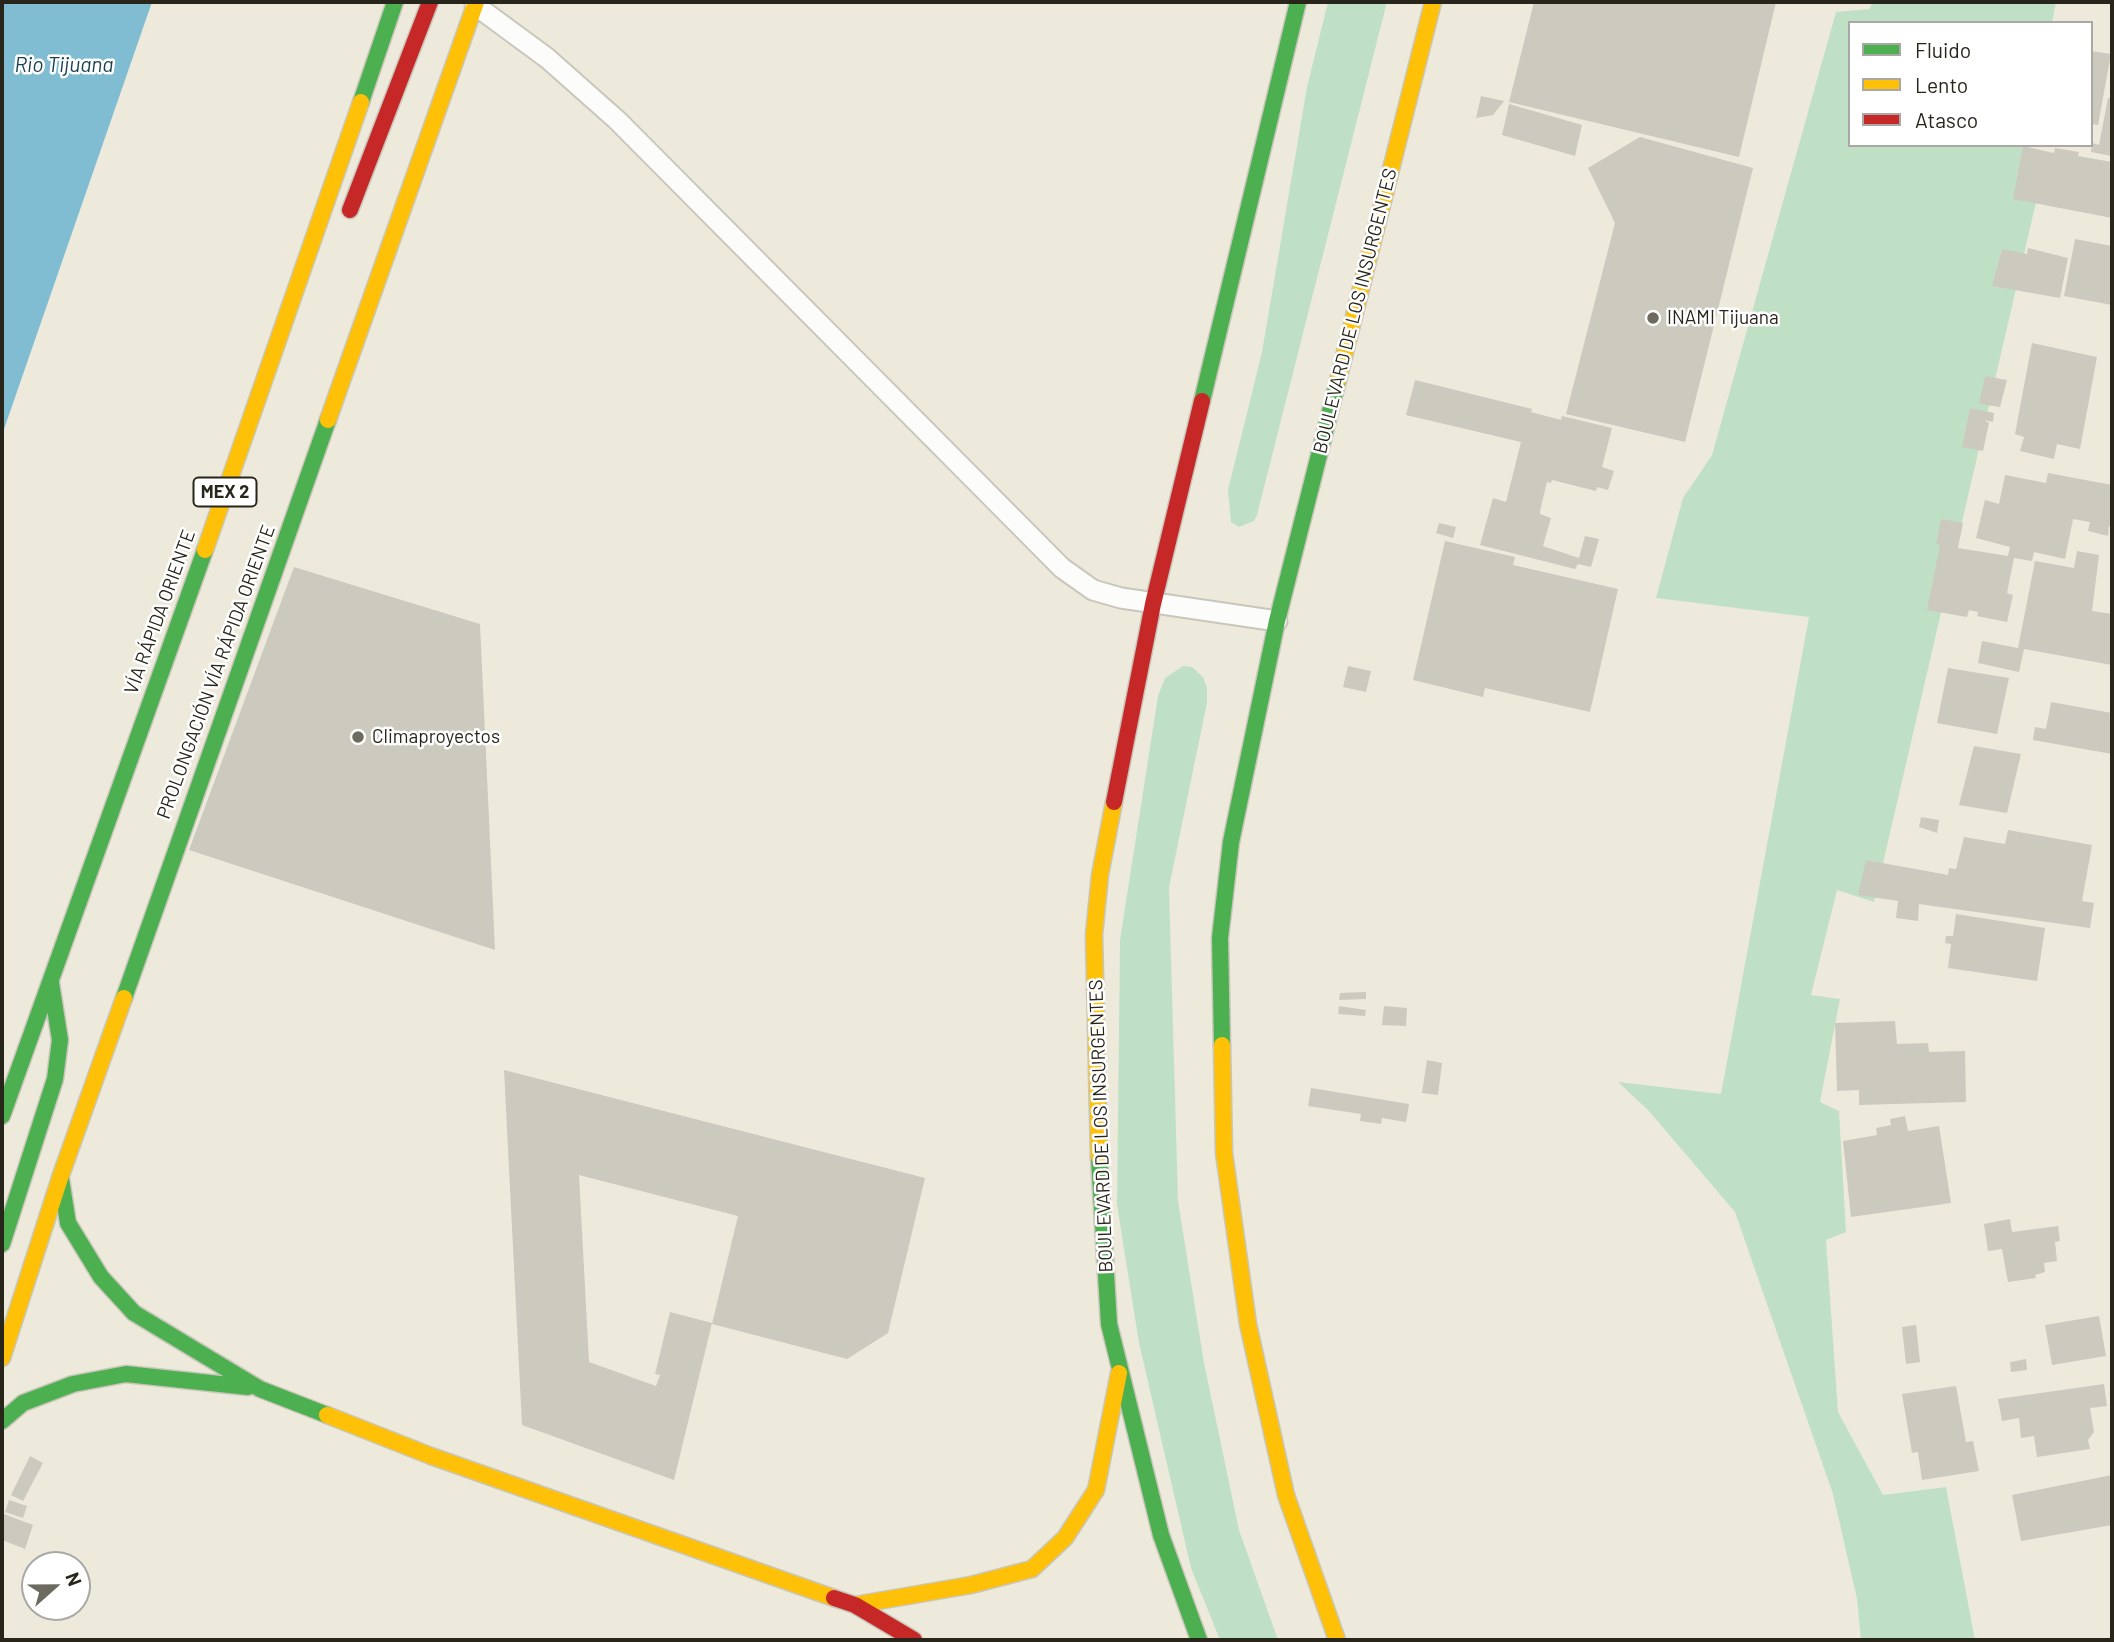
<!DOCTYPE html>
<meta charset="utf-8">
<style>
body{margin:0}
#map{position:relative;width:2114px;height:1642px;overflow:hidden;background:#edeadc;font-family:Barlow,sans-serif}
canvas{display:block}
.frame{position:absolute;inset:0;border:4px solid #28251b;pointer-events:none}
.legend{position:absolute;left:1848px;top:21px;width:245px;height:126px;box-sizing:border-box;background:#fff;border:2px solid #a9a8a4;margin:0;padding:9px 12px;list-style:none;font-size:21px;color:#28251b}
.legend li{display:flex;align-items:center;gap:14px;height:35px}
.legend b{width:35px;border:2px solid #a9a8a4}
.north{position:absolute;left:21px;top:1551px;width:70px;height:70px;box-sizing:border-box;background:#fff;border:2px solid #a9a8a4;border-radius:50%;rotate:69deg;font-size:19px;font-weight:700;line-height:28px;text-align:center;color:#28251b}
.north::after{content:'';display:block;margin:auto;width:24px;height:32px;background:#6d6a5f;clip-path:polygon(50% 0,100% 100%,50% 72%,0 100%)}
</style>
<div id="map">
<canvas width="2114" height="1642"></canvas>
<div class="frame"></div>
<ul class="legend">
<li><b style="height:9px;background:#4caf50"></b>Fluido</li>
<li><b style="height:9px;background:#ffc107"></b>Lento</li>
<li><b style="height:9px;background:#c62828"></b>Atasco</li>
</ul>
<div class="north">N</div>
</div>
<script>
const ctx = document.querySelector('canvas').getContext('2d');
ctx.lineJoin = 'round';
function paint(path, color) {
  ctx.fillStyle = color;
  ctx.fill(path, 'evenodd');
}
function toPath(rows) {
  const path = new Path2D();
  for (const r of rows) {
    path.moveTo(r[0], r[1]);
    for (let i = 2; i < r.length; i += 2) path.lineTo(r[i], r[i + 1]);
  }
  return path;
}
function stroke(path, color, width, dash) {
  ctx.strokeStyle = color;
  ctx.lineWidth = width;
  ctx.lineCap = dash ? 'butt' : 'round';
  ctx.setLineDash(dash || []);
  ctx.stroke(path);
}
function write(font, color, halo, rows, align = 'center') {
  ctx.font = font + ' Barlow,sans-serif';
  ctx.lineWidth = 5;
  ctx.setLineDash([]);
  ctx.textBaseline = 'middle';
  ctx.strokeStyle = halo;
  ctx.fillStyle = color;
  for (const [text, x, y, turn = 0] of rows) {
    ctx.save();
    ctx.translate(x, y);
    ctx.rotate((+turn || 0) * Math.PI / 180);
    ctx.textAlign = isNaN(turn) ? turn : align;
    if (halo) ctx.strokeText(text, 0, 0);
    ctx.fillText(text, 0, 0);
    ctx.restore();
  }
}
paint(toPath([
 [1328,2,1387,2,1257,515,1254,521,1239,527,1231,522,1228,490,1262,352,1307,87],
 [1872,2,2056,2,2052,23,1850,23,1850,145,2026,145,2023,157,2044,168,1874,902,1837,890,1811,995,1840,999,1820,1102,1839,1111,1846,1232,1826,1240,1838,1412,1883,1495,1946,1487,1975,1640,1861,1640,1857,1599,1833,1494,1735,1212,1648,1110,1618,1082,1721,1094,1809,617,1656,598,1683,498,1712,455,1836,12,1870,9],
 [1183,666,1192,667,1203,677,1207,688,1207,703,1169,887,1178,1201,1204,1363,1239,1530,1278,1640,1220,1640,1191,1568,1139,1343,1117,1205,1120,940,1158,696,1165,678]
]), '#c0e0c6');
paint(toPath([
 [2,2,152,2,2,435]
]), '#80bdd2');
paint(toPath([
 [1534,2,1776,2,1739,157,1509,102],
 [2091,51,2111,54,2098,125,2091,124],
 [1481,96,1504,101,1493,115,1476,118],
 [2108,98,2112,99,2112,156,2091,152,2092,143,2099,145],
 [1509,104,1582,125,1575,156,1502,135],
 [1640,137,1753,168,1685,442,1566,414,1615,223,1588,168],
 [2023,146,2054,153,2055,148,2079,152,2078,156,2112,162,2112,218,2013,199],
 [2075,239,2112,246,2112,305,2064,296],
 [2028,248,2068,258,2060,298,1992,286,2002,249,2027,254],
 [2032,343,2097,357,2080,449,2057,444,2054,459,2020,451,2024,437,2015,434],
 [1985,376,2007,380,2000,407,1979,404],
 [1415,380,1532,409,1531,412,1561,420,1562,416,1612,428,1602,467,1614,471,1608,490,1597,487,1596,491,1552,480,1551,483,1547,482,1540,511,1540,514,1551,518,1543,546,1579,558,1585,536,1599,539,1591,567,1578,564,1575,569,1480,545,1493,498,1506,502,1521,442,1406,415],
 [1970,408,1994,413,1993,422,1984,420,1989,423,1983,451,1962,447],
 [2048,473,2112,485,2112,527,2109,526,2108,536,2088,531,2090,522,2073,519,2065,559,2034,552,2032,561,2014,558,2007,593,2013,595,2007,622,1977,616,1978,612,1969,610,1967,617,1927,610,1940,545,1936,544,1941,519,1963,523,1958,548,2008,556,2010,547,1976,538,1985,500,1999,504,2005,475,2046,483],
 [1439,523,1456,527,1453,538,1436,533],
 [1445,541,1515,557,1513,565,1618,589,1590,712,1485,688,1483,697,1413,680],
 [2077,551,2099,555,2092,611,2112,614,2112,665,2024,649,2019,672,1978,663,1982,641,2018,648,2035,561,2074,568],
 [294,567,480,624,495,950,189,850],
 [1348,666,1371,671,1366,692,1343,687],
 [1948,668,2009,678,1997,734,1937,723],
 [2051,702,2112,713,2112,754,2033,740,2035,727,2046,729],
 [1974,746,2021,754,2007,813,1959,805],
 [1921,817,1939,820,1937,833,1919,827],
 [2008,830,2092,845,2082,901,2094,903,2090,928,1919,904,1918,921,1896,918,1898,901,1858,895,1866,860,1948,875,1949,868,1956,869,1964,837,2005,844],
 [1956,914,2045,928,2037,981,1948,968,1951,944,1945,943,1946,936,1953,936],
 [1366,992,1366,999,1339,1000,1340,993],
 [1339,1006,1366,1010,1365,1016,1338,1014],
 [1384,1006,1407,1008,1406,1026,1382,1025],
 [1895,1021,1897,1044,1928,1043,1929,1052,1965,1051,1966,1102,1859,1105,1859,1090,1837,1091,1835,1023],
 [1427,1060,1442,1063,1438,1095,1422,1093],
 [504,1070,925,1178,888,1333,847,1359,712,1324,738,1216,579,1175,589,1362,656,1386,660,1375,655,1374,670,1312,712,1323,674,1480,522,1425],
 [1311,1088,1409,1104,1406,1122,1382,1118,1381,1124,1360,1121,1361,1114,1308,1106],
 [1905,1116,1908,1131,1939,1126,1951,1203,1851,1217,1843,1141,1877,1135,1876,1128,1891,1125,1890,1119],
 [2010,1219,2012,1232,2058,1226,2060,1241,2055,1242,2057,1261,2044,1263,2045,1272,2035,1275,2036,1278,2008,1282,2002,1249,1988,1251,1984,1224],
 [2099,1316,2106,1356,2052,1365,2045,1325],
 [1916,1325,1920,1362,1906,1364,1902,1327],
 [2026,1359,2027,1370,2011,1372,2010,1362],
 [2104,1384,2107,1406,2090,1408,2094,1432,2088,1440,2090,1449,2037,1457,2034,1436,2021,1438,2019,1418,2002,1421,1998,1399],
 [1956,1386,1966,1442,1973,1441,1979,1471,1922,1480,1918,1452,1912,1453,1902,1394],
 [30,1456,43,1463,23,1501,11,1495],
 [2112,1475,2112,1525,2021,1541,2012,1495],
 [9,1500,27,1506,23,1518,5,1512],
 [4,1514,33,1525,25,1549,2,1540]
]), '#ccc9be');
const lane = toPath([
 [475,5,547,58,617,120,1062,568,1093,590,1121,598,1277,621]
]);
const fast = toPath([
 [361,102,395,2],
 [1202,401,1298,2],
 [124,998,328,420],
 [1222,1045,1220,938,1231,842,1277,621,1338,380],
 [2,1116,205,550],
 [1099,1157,1109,1324,1161,1535,1199,1640],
 [61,1179,68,1223,101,1277,134,1313,260,1389,327,1415],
 [2,1244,55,1079,60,1040,51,983],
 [2,1421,23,1403,73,1384,126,1374,248,1387]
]);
const slow = toPath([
 [1338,380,1433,2],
 [328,420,476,2],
 [205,550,361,102],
 [1222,1045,1224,1153,1248,1324,1286,1495,1337,1640],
 [1099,1157,1094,935,1100,875,1114,802],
 [2,1358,61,1175,124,998],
 [327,1415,431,1456,834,1598],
 [855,1605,971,1585,1032,1569,1065,1538,1096,1490,1119,1373]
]);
const jam = toPath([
 [350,210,430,2],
 [1114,802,1153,604,1202,401],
 [834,1598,855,1605,914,1640]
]);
stroke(lane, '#c9c6bb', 23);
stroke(fast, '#c9c6bb', 19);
stroke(slow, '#c9c6bb', 19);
stroke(jam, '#c9c6bb', 19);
stroke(lane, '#fcfcfa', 19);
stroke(fast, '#4caf50', 16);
stroke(slow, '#ffc107', 16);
stroke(jam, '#c62828', 16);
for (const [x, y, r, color] of [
 [1653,318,7,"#6d6a5f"],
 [358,737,7,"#6d6a5f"]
]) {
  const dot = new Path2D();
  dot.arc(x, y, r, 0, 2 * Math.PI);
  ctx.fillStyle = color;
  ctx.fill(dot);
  stroke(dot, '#fff', 2.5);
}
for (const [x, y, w] of [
 [225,492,63]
]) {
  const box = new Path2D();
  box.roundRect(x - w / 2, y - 14.5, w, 29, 5);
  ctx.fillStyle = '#fff';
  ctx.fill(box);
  stroke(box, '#28251b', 2);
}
write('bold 18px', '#28251b', null, [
 ["MEX 2",225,492]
]);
write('19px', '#28251b', '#fff', [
 ["BOULEVARD DE LOS INSURGENTES",1355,311,-76],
 ["VÍA RÁPIDA ORIENTE",160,612,-70],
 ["PROLONGACIÓN VÍA RÁPIDA ORIENTE",216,672,-70],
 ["BOULEVARD DE LOS INSURGENTES",1101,1126,-92]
]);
write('19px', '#28251b', '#fff', [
 ["INAMI Tijuana",1667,318],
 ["Climaproyectos",372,737]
], 'left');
write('italic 21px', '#1b4252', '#fff', [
 ["Rio Tijuana",64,65]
]);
</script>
